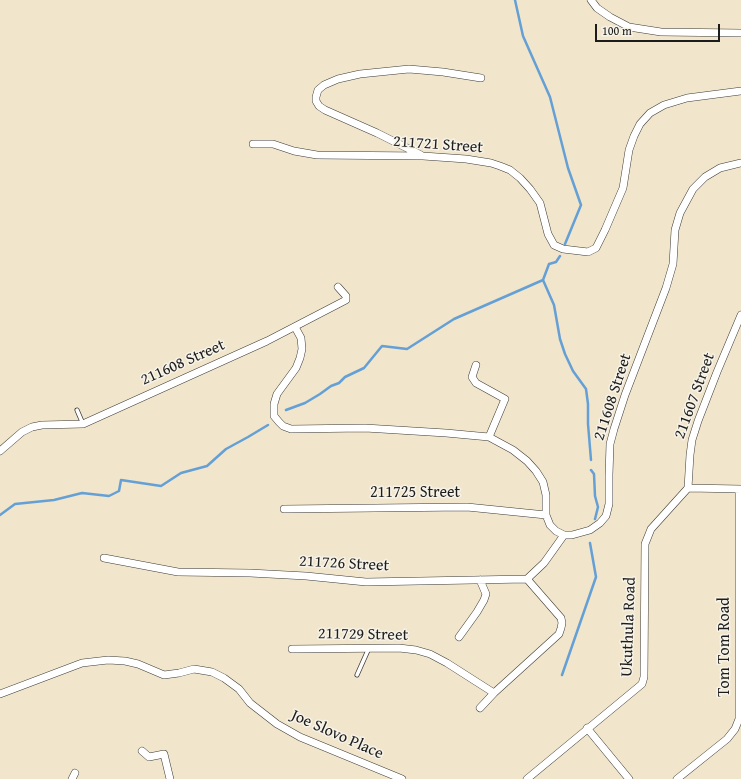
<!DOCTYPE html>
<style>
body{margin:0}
#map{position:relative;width:741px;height:779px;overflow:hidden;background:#f1e5cb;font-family:"Gentium Book Plus",serif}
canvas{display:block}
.scale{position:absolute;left:595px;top:24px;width:125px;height:18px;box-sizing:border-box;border:2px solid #1c1c1c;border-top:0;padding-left:5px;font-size:12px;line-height:14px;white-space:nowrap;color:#1c1c1c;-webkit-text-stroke:3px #f7f3e8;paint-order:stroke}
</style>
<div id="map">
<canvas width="741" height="779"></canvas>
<div class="scale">100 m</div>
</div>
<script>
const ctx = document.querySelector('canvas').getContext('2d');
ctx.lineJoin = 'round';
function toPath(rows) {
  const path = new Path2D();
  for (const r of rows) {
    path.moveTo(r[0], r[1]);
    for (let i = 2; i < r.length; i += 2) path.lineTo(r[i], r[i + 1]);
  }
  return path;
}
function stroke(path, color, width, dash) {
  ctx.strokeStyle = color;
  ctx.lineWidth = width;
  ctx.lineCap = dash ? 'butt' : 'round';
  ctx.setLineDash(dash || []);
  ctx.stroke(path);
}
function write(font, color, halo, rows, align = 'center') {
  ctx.font = font + ' "Gentium Book Plus",serif';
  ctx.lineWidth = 3;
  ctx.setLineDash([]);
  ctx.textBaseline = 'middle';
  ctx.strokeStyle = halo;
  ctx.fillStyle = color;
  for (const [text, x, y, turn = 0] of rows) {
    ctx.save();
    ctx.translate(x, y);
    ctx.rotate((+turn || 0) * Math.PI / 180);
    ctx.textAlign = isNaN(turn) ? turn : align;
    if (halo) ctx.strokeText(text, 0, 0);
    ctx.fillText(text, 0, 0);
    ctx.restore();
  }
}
stroke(toPath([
 [515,0,523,36,550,97,568,168,581,205,565,244],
 [543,280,554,305,560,339,565,354,573,371,586,389,588,404,588,424,591,460],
 [286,410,305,403,320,394,331,386,339,383,345,377,364,368,382,346,407,349,454,319,543,280,549,264,556,262,560,256],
 [591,470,594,474,595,496,598,507,595,519],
 [0,515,15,504,54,500,82,493,109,496,119,491,121,480,161,486,181,473,207,466,226,449,248,437,268,425],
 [562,675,596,577,590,543]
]), '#64a0d5', 2.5);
const lane = toPath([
 [77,410,83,424],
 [357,675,369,648]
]);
const street = toPath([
 [591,0,597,8,610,17,629,27,661,32,741,33],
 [253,144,273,144,294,151,317,155,423,156,466,159,491,163,500,166,510,170,520,178,530,189,540,203,548,234,554,245,563,249,588,252,596,248,605,230,623,188,629,150,634,136,640,124,650,113,664,105,687,98,741,91],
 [421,155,377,133,325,110,319,106,316,101,316,97,318,90,324,85,338,79,360,74,409,69,443,72,481,78],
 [295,327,301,338,302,349,300,358,296,368,277,394,274,404,274,416,279,422,283,426,291,429,365,428,446,433,489,437,513,450,527,461,536,471,543,482,546,495,546,515,550,525,556,531,564,535,572,535,590,530,600,523,606,516,609,504,609,475,610,444,614,429,625,395,666,288,673,264,675,230,680,213,693,189,705,177,720,168,741,163],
 [476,365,472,377,476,383,505,399,489,437],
 [0,451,22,432,32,427,42,425,83,424,267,341,346,300,346,296,338,287],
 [688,488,690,455,692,440,698,421,717,372,741,315],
 [284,509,467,507,546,515],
 [104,558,178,572,250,573,306,576,366,582,527,579,544,563,564,535],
 [459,637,477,612,484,600,486,594,480,580],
 [292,649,399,648,416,650,430,654,447,663,494,693],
 [0,694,82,663,108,660,125,661,138,664,164,675,179,673,194,669,212,672,224,678,239,689,250,703,277,724,300,737,402,779],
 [480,708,494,693,559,634,561,628,562,623,561,618,527,579],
 [587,728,629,779],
 [142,751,149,757,164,754,170,779],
 [72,779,75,773],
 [527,779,642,684,644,677,645,544,651,529,688,488,741,489],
 [677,779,727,739,735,729,739,719,739,489]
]);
stroke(lane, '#3c3a36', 5);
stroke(street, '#3c3a36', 8);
stroke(lane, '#fff', 3.5);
stroke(street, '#fff', 7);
write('16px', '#1c1c1c', '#f7f3e8', [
 ["211721 Street",438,145,4],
 ["211608 Street",183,363,-24],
 ["211607 Street",695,396,-70],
 ["211608 Street",613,397,-72],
 ["211725 Street",415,493],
 ["211726 Street",344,564,3],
 ["Ukuthula Road",629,627,-88],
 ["211729 Street",363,635,1],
 ["Tom Tom Road",725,647,-90],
 ["Joe Slovo Place",337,735,24]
]);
</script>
